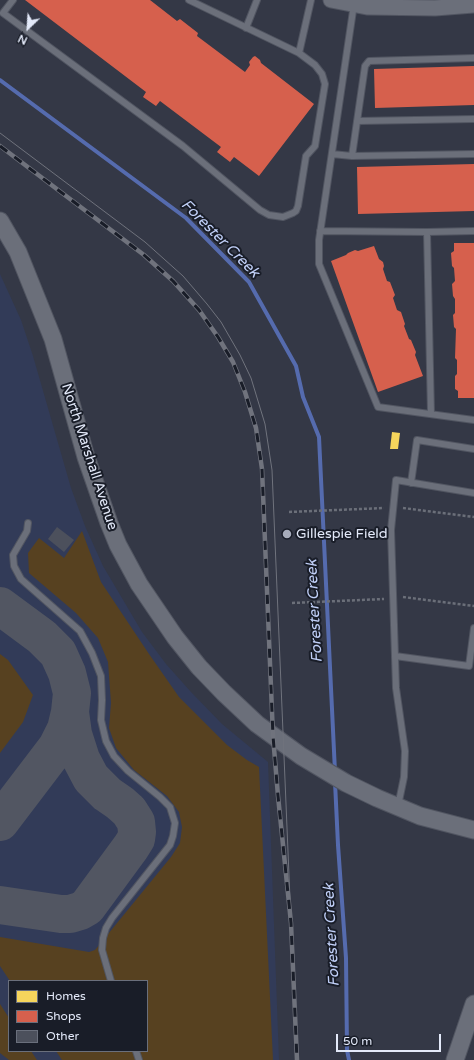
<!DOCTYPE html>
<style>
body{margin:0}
#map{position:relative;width:474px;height:1060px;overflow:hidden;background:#343846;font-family:"Varela Round",sans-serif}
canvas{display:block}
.legend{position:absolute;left:8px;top:980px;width:140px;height:72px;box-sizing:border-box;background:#191d28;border:1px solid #6a6f7c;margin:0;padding:5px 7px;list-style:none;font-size:12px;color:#e3e9f9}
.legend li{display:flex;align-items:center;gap:8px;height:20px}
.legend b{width:20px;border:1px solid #6a6f7c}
.north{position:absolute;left:8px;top:8px;width:40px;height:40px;-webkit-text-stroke:3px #191d28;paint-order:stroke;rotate:205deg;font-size:11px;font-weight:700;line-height:16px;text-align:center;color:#e3e9f9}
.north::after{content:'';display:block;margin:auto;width:14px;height:18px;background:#e3e9f9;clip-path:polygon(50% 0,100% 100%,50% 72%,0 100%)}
.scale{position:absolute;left:336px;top:1034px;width:105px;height:18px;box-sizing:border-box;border:2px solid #e3e9f9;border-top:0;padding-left:5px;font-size:12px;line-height:14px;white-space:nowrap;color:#e3e9f9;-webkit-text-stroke:3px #191d28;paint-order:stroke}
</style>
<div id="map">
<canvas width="474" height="1060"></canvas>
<ul class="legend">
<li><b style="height:11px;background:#f6d55c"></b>Homes</li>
<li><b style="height:11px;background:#d6604d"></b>Shops</li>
<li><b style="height:11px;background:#4c505c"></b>Other</li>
</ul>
<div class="north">N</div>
<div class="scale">50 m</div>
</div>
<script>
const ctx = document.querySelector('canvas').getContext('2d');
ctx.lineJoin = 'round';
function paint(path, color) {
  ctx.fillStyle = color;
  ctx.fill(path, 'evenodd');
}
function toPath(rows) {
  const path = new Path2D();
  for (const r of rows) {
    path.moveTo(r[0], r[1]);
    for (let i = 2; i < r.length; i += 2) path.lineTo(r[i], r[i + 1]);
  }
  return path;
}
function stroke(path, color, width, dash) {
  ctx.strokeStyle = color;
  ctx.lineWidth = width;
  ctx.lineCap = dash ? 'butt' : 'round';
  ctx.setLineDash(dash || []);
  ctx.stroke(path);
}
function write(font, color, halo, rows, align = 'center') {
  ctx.font = font + ' "Varela Round",sans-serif';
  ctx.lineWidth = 4;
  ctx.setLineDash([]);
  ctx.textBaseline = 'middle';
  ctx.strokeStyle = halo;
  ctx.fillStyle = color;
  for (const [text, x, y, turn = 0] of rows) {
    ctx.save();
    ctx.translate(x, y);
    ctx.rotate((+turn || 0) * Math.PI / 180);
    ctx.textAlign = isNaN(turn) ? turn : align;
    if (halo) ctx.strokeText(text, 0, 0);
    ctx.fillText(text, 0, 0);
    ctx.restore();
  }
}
paint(toPath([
 [0,274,21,320,33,356,71,488,85,526,103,566,142,632,166,664,191,692,222,724,268,762,279,1060,0,1060],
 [9,981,147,981,147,1051,9,1051]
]), '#323b58');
paint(toPath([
 [82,531,101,582,149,654,179,697,227,745,247,760,259,767,273,1060,62,1060,56,1051,147,1051,147,981,10,981,0,966,0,937,89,952,95,950,171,857,180,843,182,827,179,812,167,796,134,770,116,748,109,728,111,703,108,662,98,638,76,613,29,573,28,553,39,538,64,558],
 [0,654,8,660,33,695,23,722,0,753],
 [0,1004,9,1018,9,1051,31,1051,37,1060,9,1060,0,1053]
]), '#574120');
paint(toPath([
 [392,432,400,433,398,449,390,449]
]), '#f6d55c');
paint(toPath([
 [25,0,150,0,177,21,180,19,198,33,197,36,245,72,250,65,249,62,253,57,255,56,260,60,261,63,314,104,259,176,234,157,230,162,217,152,221,147,160,101,156,106,143,97,146,92],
 [474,66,474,105,375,108,374,69],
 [474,164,474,211,358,214,357,167],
 [454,243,474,243,474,398,458,398,458,391,455,389,455,376,457,374,457,360,455,358,456,329,454,327,453,315,455,313,455,299,453,296,452,284,455,281,454,268,452,266,451,253,454,251],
 [374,246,379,259,383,262,384,266,383,269,387,281,390,282,395,295,393,298,397,310,401,312,405,324,404,326,409,339,411,340,416,352,415,355,423,376,378,392,331,261,346,255,348,253,355,250,358,251]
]), '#d6604d');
stroke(toPath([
 [0,80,186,218,249,282,296,366,303,397,319,437,335,772],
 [335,782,338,845,346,958,347,1050,349,1060]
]), '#556bae', 4);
stroke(toPath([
 [0,606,42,637,58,653,67,673,72,693,70,712,66,729,57,747,0,822],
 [0,905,61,914,70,914,80,911,87,907,131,847,136,839,137,832,136,822,129,811,120,803,107,794,91,778,81,759,73,734,70,712]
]), '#525662', 38);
paint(toPath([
 [57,527,74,540,64,552,48,539]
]), '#4c505c');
const service = toPath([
 [13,0,3,13,183,146,260,210,269,215,283,217,293,213,296,211,298,206,306,156,315,146,325,84,322,74,315,65,299,53,311,0],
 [189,0,299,53],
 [354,4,319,240,319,264,378,407,474,420],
 [246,28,257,0],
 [357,121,474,119],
 [332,154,352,156,365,66,369,61,474,58],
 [352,156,474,154],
 [320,231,427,232,474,231],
 [427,232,431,414],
 [411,483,417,440,474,449],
 [28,523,27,531,13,555,14,566,21,579,80,631,92,653,101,676,102,700,101,720,106,741,114,756,128,771,160,797,170,807,175,823,173,836,170,845,112,918,106,928,103,938,102,950,111,981],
 [395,656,469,666,474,628],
 [398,806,404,777,405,751,396,688,391,530,396,480,474,493],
 [136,1051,139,1060]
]);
const tertiary = toPath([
 [331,0,367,7,435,8,474,5]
]);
const secondary = toPath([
 [0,221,18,252,53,339,86,457,109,523,118,545,139,584,175,637,199,667,224,693,257,724,301,756,346,783,377,798,420,816,474,830],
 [455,1060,474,1004]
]);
stroke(service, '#515561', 8);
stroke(tertiary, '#515561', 17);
stroke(secondary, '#515561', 19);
stroke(toPath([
 [403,508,474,517],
 [289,512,384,508],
 [403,597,474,606],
 [292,603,384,599]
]), '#6b6f79', 2.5, [3, 2]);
stroke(service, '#6b6f7a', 6);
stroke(tertiary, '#6b6f7a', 15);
stroke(secondary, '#6b6f7a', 17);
stroke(toPath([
 [0,133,145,242,183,276,207,304,221,322,240,355,251,378,265,424,272,470,291,923]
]), '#70737d', 1);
const rail = toPath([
 [0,146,144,255,173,281,199,310,218,337,233,362,245,392,256,428,262,469,273,736,278,796,291,923,297,1060]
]);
stroke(rail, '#70737d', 4.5);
stroke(rail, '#191d28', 3, [9]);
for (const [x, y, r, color] of [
 [287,534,5,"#a6abba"]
]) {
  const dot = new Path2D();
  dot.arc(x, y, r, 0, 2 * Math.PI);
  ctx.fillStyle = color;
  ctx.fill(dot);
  stroke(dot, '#191d28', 1.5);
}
write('14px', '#e3e9f9', '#191d28', [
 ["North Marshall Avenue",89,457,72]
]);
write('14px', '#e3e9f9', '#191d28', [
 ["Gillespie Field",296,534]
], 'left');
write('italic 15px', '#c0cff7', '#191d28', [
 ["Forester Creek",220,239,45],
 ["Forester Creek",315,611,-93],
 ["Forester Creek",332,935,-93]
]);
</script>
